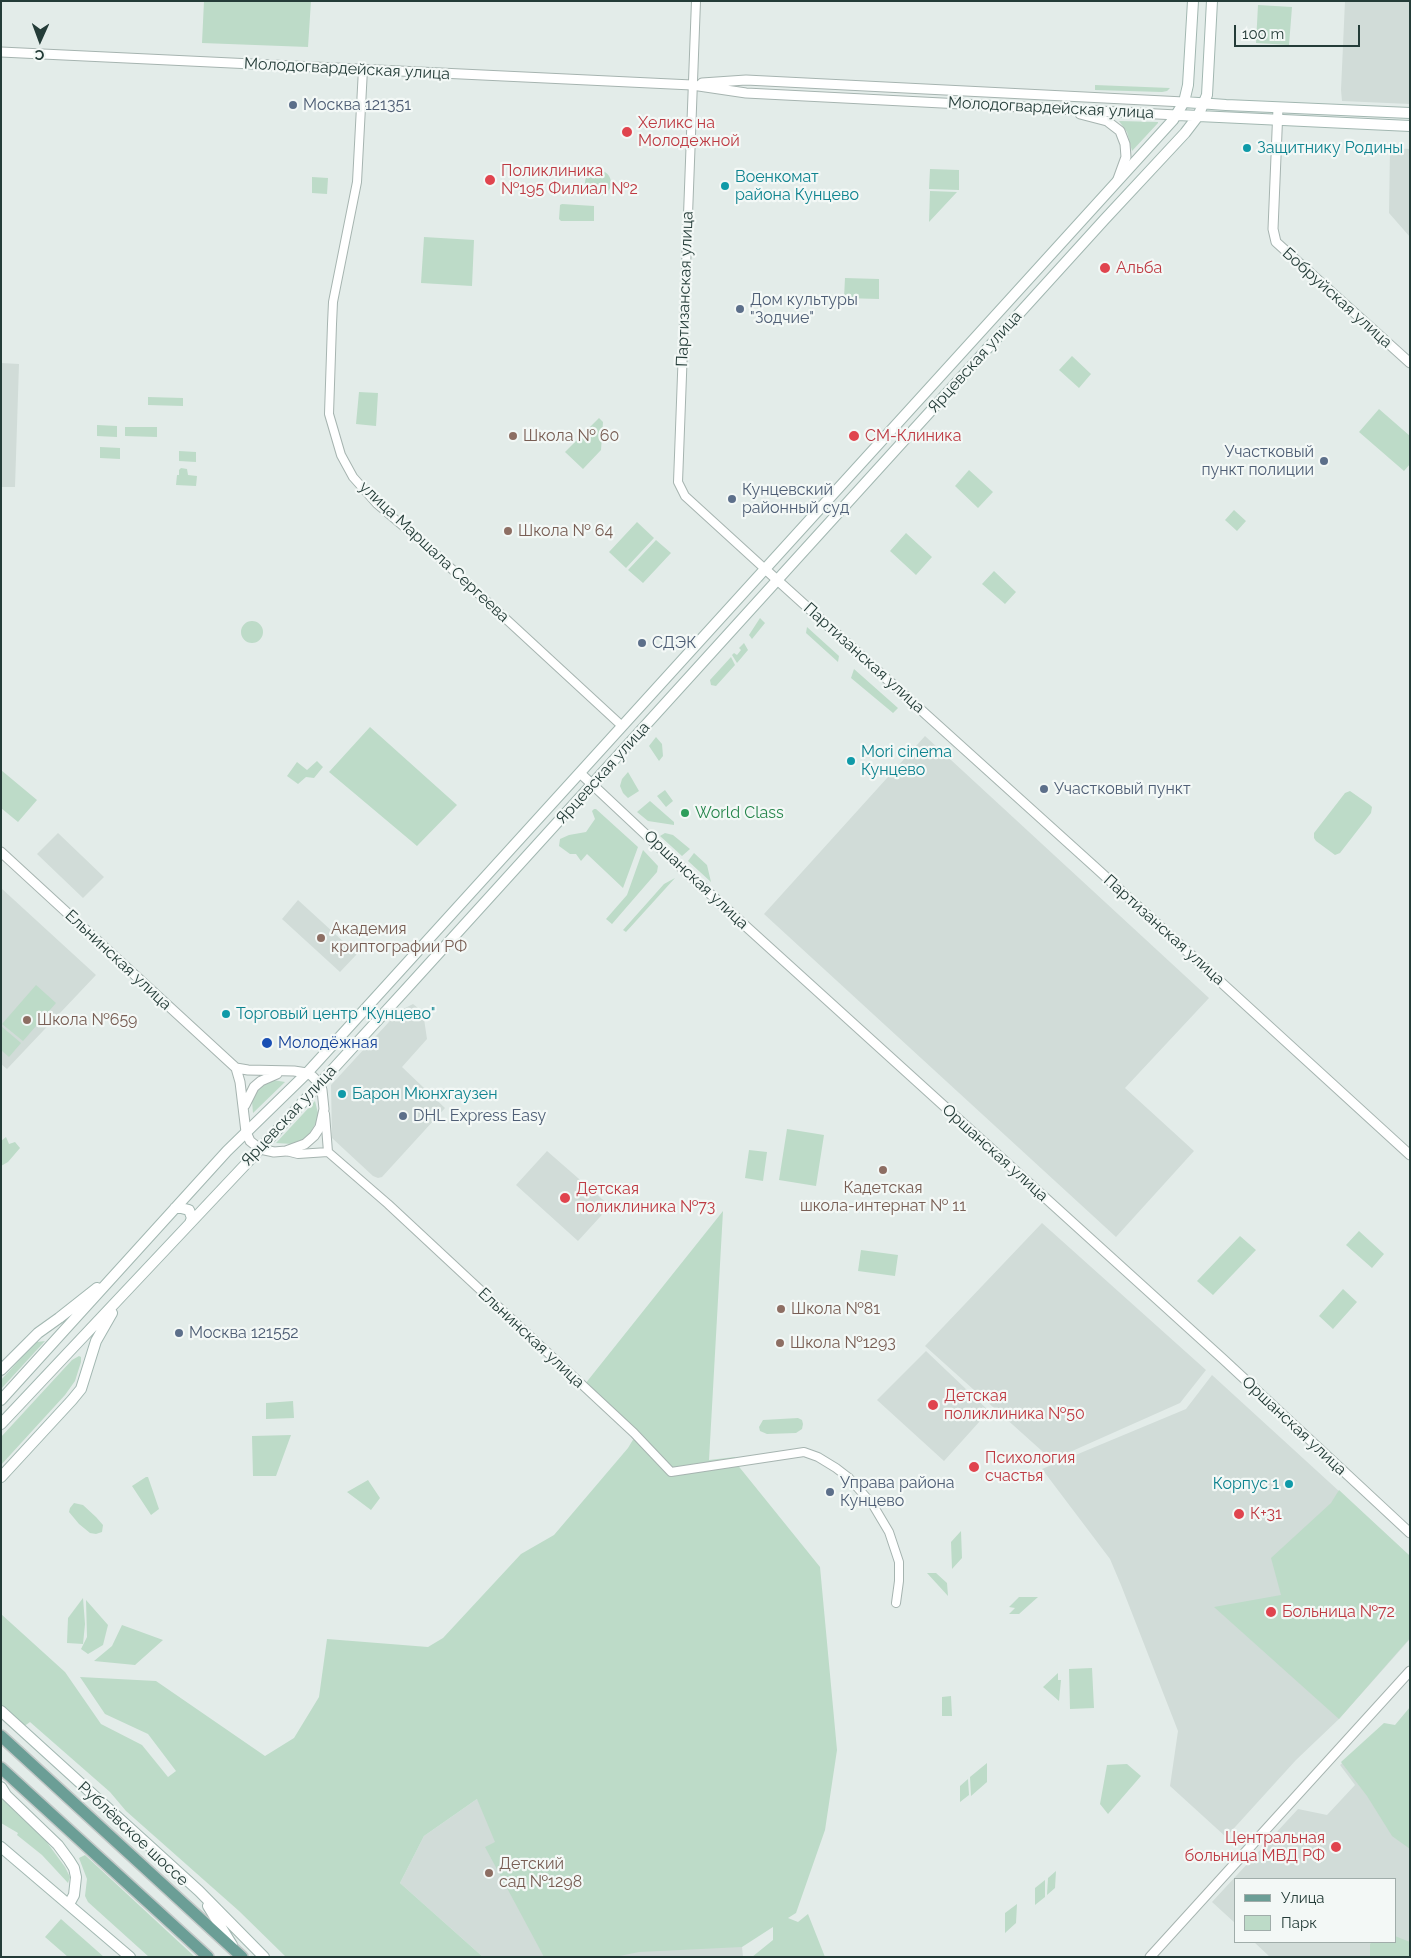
<!DOCTYPE html>
<meta charset="utf-8">
<style>
body{margin:0}
#map{position:relative;width:1411px;height:1958px;overflow:hidden;background:#e3ece9;font-family:Raleway,sans-serif}
canvas{display:block}
.frame{position:absolute;inset:0;border:2px solid #243c38;pointer-events:none}
.legend{position:absolute;left:1234px;top:1878px;width:162px;height:65px;box-sizing:border-box;background:#f3f8f6;border:1px solid #a0adaa;margin:0;padding:6px 9px;list-style:none;font-size:15px;color:#243c38}
.legend li{display:flex;align-items:center;gap:10px;height:25px}
.legend b{width:25px;border:1px solid #a0adaa}
.north{position:absolute;left:15px;top:15px;width:50px;height:50px;-webkit-text-stroke:4px #f3f8f6;paint-order:stroke;rotate:182deg;font-size:14px;font-weight:700;line-height:20px;text-align:center;color:#243c38}
.north::after{content:'';display:block;margin:auto;width:18px;height:22px;background:#243c38;clip-path:polygon(50% 0,100% 100%,50% 72%,0 100%)}
.scale{position:absolute;left:1234px;top:25px;width:126px;height:22px;box-sizing:border-box;border:2px solid #243c38;border-top:0;padding-left:6px;font-size:15px;line-height:18px;white-space:nowrap;color:#243c38;-webkit-text-stroke:4px #f3f8f6;paint-order:stroke}
</style>
<div id="map">
<canvas width="1411" height="1958"></canvas>
<div class="frame"></div>
<ul class="legend">
<li><b style="height:6px;background:#6b9e96"></b>Улица</li>
<li><b style="height:14px;background:#bddbc8"></b>Парк</li>
</ul>
<div class="north">С</div>
<div class="scale">100 m</div>
</div>
<script>
const ctx = document.querySelector('canvas').getContext('2d');
ctx.lineJoin = 'round';
function paint(path, color) {
  ctx.fillStyle = color;
  ctx.fill(path, 'evenodd');
}
function toPath(rows) {
  const path = new Path2D();
  for (const r of rows) {
    if (r.length === 3) {
      path.moveTo(r[0] + r[2], r[1]);
      path.arc(r[0], r[1], r[2], 0, 2 * Math.PI);
      continue;
    }
    path.moveTo(r[0], r[1]);
    for (let i = 2; i < r.length; i += 2) path.lineTo(r[i], r[i + 1]);
  }
  return path;
}
function stroke(path, color, width, dash) {
  ctx.strokeStyle = color;
  ctx.lineWidth = width;
  ctx.lineCap = dash ? 'butt' : 'round';
  ctx.setLineDash(dash || []);
  ctx.stroke(path);
}
function write(font, color, halo, rows, align = 'center') {
  ctx.font = font + ' Raleway,sans-serif';
  ctx.lineWidth = 4.5;
  ctx.setLineDash([]);
  ctx.textBaseline = 'middle';
  ctx.strokeStyle = halo;
  ctx.fillStyle = color;
  for (const [text, x, y, turn = 0] of rows) {
    ctx.save();
    ctx.translate(x, y);
    ctx.rotate((+turn || 0) * Math.PI / 180);
    ctx.textAlign = isNaN(turn) ? turn : align;
    if (halo) ctx.strokeText(text, 0, 0);
    ctx.fillText(text, 0, 0);
    ctx.restore();
  }
}
paint(toPath([
 [1345,1,1410,1,1410,104,1342,101,1341,90],
 [1390,148,1410,149,1410,237,1389,213],
 [1,363,19,364,15,487,1,487],
 [925,736,1209,998,1125,1088,1194,1151,1116,1237,764,914],
 [58,833,104,877,83,898,37,854],
 [1,888,96,975,7,1069,1,1064],
 [298,900,357,954,340,972,282,919],
 [413,1004,423,1012,427,1039,402,1067,445,1108,382,1177,378,1178,373,1176,332,1138,331,1085,399,1011],
 [547,1151,610,1206,578,1241,516,1185],
 [1042,1223,1206,1370,1180,1403,1052,1460,925,1346],
 [926,1351,989,1411,944,1461,877,1400],
 [1212,1375,1410,1556,1410,1639,1339,1719,1296,1760,1226,1837,1170,1786,1178,1731,1121,1585,1110,1559,1042,1469,1186,1409],
 [1370,1738,1410,1777,1410,1957,1270,1957,1254,1942,1395,1942,1395,1879,1235,1879,1235,1923,1212,1902,1298,1809,1327,1815,1355,1785,1340,1765],
 [477,1799,579,1863,742,1947,743,1957,483,1957,400,1883,424,1836]
]), '#d1dcd8');
paint(toPath([
 [204,1,311,1,308,47,202,43],
 [1258,5,1292,7,1289,45,1256,43],
 [1095,85,1170,88,1167,91,1162,92,1095,90],
 [1119,121,1158,122,1158,123,1132,151,1127,132],
 [930,169,959,170,959,190,929,189],
 [598,183,13],
 [312,177,328,178,327,194,312,193],
 [930,191,957,192,929,222],
 [562,204,594,206,594,221,561,221,559,219,560,205],
 [424,237,474,240,472,286,421,283],
 [845,278,879,279,879,299,844,298],
 [1072,356,1091,374,1079,388,1059,370],
 [359,392,378,393,376,426,356,424],
 [148,397,183,398,183,406,148,405],
 [1379,409,1410,436,1410,464,1404,471,1359,432],
 [599,418,603,422,601,450,583,469,565,452],
 [97,425,117,426,117,437,97,436],
 [125,427,157,427,157,437,125,436],
 [100,447,120,448,120,459,100,458],
 [179,451,196,452,196,462,179,461],
 [181,468,187,469,188,475,197,476,196,486,176,485,177,475,179,475,179,470],
 [969,470,993,492,978,508,955,486],
 [1234,510,1246,521,1237,531,1225,520],
 [637,522,654,538,626,568,609,552],
 [906,533,932,557,916,575,890,551],
 [656,540,671,553,643,583,628,570],
 [994,571,1016,592,1005,604,982,584],
 [760,618,765,623,752,639,749,635],
 [252,632,11],
 [807,627,839,656,838,662,806,633],
 [744,643,748,650,737,663,732,655,734,653,737,655,741,650,739,648],
 [731,657,735,665,716,686,711,685,710,680],
 [854,669,898,708,893,713,851,678],
 [370,727,457,805,417,846,329,772],
 [656,737,662,744,663,756,659,761,649,746],
 [317,761,323,767,314,778,306,777,298,784,287,776,297,762,307,770],
 [1,770,37,800,18,822,1,808],
 [628,772,639,791,628,798,623,793,620,786,622,779],
 [665,790,673,801,666,807,657,796],
 [1350,791,1370,805,1372,807,1371,813,1340,853,1335,855,1316,841,1314,838,1314,833,1345,793],
 [650,801,674,822,674,825,648,821,637,812],
 [594,809,596,809,638,847,623,888,587,854,581,861,576,854,570,854,559,846,560,839,569,835,586,832,595,819,592,811],
 [665,833,673,835,690,849,682,856,660,836],
 [643,850,658,866,657,872,612,924,606,919,627,895],
 [694,853,707,865,711,882,688,861],
 [675,878,626,932,623,930,664,884],
 [36,985,56,1003,23,1041,2,1024],
 [1,1026,21,1043,9,1057,1,1050],
 [273,1080,285,1082,253,1113,252,1101,255,1092,264,1083],
 [315,1101,318,1113,317,1121,309,1135,300,1142,292,1144,276,1143],
 [787,1129,824,1135,816,1186,779,1180],
 [6,1137,9,1144,15,1142,20,1148,8,1162,1,1166,1,1141],
 [749,1150,767,1152,763,1181,745,1178],
 [723,1211,709,1460,735,1457,736,1463,820,1567,837,1750,825,1830,796,1913,788,1918,798,1922,808,1914,825,1957,752,1957,773,1940,773,1927,742,1947,639,1952,615,1957,544,1957,485,1847,495,1842,477,1799,424,1836,400,1883,483,1957,286,1957,239,1911,126,1811,110,1792,30,1722,23,1727,1,1705,1,1614,65,1672,101,1724,142,1745,168,1777,176,1771,148,1734,105,1714,80,1677,156,1681,265,1756,294,1738,319,1697,327,1639,428,1647,443,1638,521,1554,554,1535,628,1448,637,1433,585,1384],
 [1359,1231,1384,1254,1372,1268,1346,1245],
 [1240,1236,1256,1250,1213,1295,1197,1281],
 [861,1250,898,1255,895,1276,858,1271],
 [1343,1289,1357,1302,1333,1329,1319,1316],
 [45,1341,1,1389,1,1380,23,1356,37,1342],
 [79,1356,81,1357,81,1362,75,1381,65,1395,1,1465,1,1437,72,1360],
 [293,1401,294,1418,266,1419,266,1403],
 [798,1418,802,1420,803,1424,802,1429,796,1433,767,1434,760,1431,759,1427,763,1420],
 [291,1435,276,1476,253,1476,252,1436],
 [146,1477,148,1477,159,1509,151,1515,132,1486],
 [368,1480,380,1498,371,1510,347,1492],
 [1339,1490,1410,1556,1410,1638,1339,1719,1214,1607,1281,1595,1271,1558,1331,1503],
 [74,1503,83,1505,96,1517,103,1525,102,1532,96,1534,90,1533,79,1524,69,1512,70,1508],
 [961,1531,962,1558,952,1569,951,1542],
 [927,1573,936,1573,947,1583,948,1596],
 [1019,1597,1038,1597,1019,1614,1009,1614,1015,1608,1009,1607],
 [83,1598,85,1624,83,1644,67,1643,68,1618],
 [86,1600,108,1625,103,1645,88,1654,81,1649,87,1637],
 [122,1625,163,1640,135,1665,94,1661,112,1646],
 [1092,1668,1094,1708,1070,1709,1069,1669],
 [1058,1673,1058,1680,1061,1680,1059,1701,1043,1687],
 [951,1696,952,1716,942,1716,942,1697],
 [1410,1707,1410,1849,1392,1836,1367,1796,1341,1762,1384,1723,1395,1725],
 [987,1763,987,1782,971,1796,970,1777],
 [1127,1764,1141,1776,1108,1814,1100,1804,1107,1765],
 [968,1779,969,1795,960,1802,960,1786],
 [1,1798,46,1841,65,1867,70,1877,68,1883,42,1855,17,1835,18,1833,1,1823],
 [85,1855,195,1957,149,1957,88,1902,85,1896,87,1879,79,1858],
 [1056,1871,1055,1888,1047,1895,1048,1878],
 [1045,1880,1045,1897,1035,1905,1035,1888],
 [1017,1904,1016,1923,1005,1933,1005,1913],
 [61,1919,104,1957,68,1957,45,1937],
 [1395,1936,1410,1942,1410,1957,1370,1957,1370,1944,1372,1942,1395,1942]
]), '#bddbc8');
const minor = toPath([
 [696,1,678,482,685,496,765,569],
 [363,69,357,182,333,302,332,324,329,414,341,455,353,477,377,504,429,548,622,726],
 [325,1114,328,1152],
 [286,1151,298,1154,328,1152],
 [328,1152,388,1204,634,1433,671,1472,804,1452,818,1457,836,1468,849,1478,873,1505,889,1532,899,1562,899,1581,896,1603]
]);
const tertiary = toPath([
 [1,52,692,85,746,93,1177,115],
 [702,83,746,80,1184,102],
 [1278,108,1273,229,1276,242,1410,363],
 [1080,114,1107,121,1120,131,1125,144,1126,157,1118,179],
 [765,569,1096,868,1410,1155],
 [580,773,675,862,1223,1359,1410,1533],
 [1,852,236,1068,240,1082,246,1132,250,1141,260,1149,274,1152,286,1151,305,1144,314,1136,320,1127,324,1109,322,1090,320,1084,312,1076,307,1073,294,1071,248,1070,236,1068],
 [245,1105,254,1087,261,1081,277,1074],
 [1150,1957,1410,1671]
]);
const secondary = toPath([
 [1184,102,1226,105,1410,113],
 [1177,115,1410,126],
 [175,1208,181,1208,189,1210,192,1218,190,1223],
 [1,1370,38,1333,59,1318,97,1288],
 [1,1400,227,1151,307,1073,1173,120,1184,102,1188,85,1193,1],
 [1,1424,260,1149,408,987,1104,220,1185,133,1198,116,1207,95,1212,1],
 [1,1477,72,1400,81,1389,96,1341,112,1313],
 [1,1711,199,1891,264,1957],
 [1,1787,6,1795,58,1845,69,1860,74,1868,76,1877,74,1895,69,1904],
 [1,1847,130,1957],
 [208,1906,232,1945]
]);
const primary = toPath([
 [1,1736,242,1957],
 [1,1768,208,1957]
]);
stroke(minor, '#a6b4b0', 10);
stroke(tertiary, '#a6b4b0', 11);
stroke(secondary, '#a2b7b1', 12);
stroke(primary, '#c2c8c7', 14);
stroke(minor, '#fff', 8);
stroke(tertiary, '#fff', 9);
stroke(secondary, '#fff', 10);
stroke(primary, '#6b9e96', 11);
for (const [x, y, r, color] of [
 [293,105,5,"#5c6f8a"],
 [627,132,6,"#e0444e"],
 [1247,148,5,"#0f9aa8"],
 [490,180,6,"#e0444e"],
 [725,186,5,"#0f9aa8"],
 [1105,268,6,"#e0444e"],
 [740,309,5,"#5c6f8a"],
 [513,436,5,"#8d6e63"],
 [854,436,6,"#e0444e"],
 [1324,461,5,"#5c6f8a"],
 [732,499,5,"#5c6f8a"],
 [508,531,5,"#8d6e63"],
 [642,643,5,"#5c6f8a"],
 [851,761,5,"#0f9aa8"],
 [1044,789,5,"#5c6f8a"],
 [685,813,5,"#2e9e5b"],
 [321,938,5,"#8d6e63"],
 [226,1014,5,"#0f9aa8"],
 [27,1020,5,"#8d6e63"],
 [267,1043,6,"#1a4fb4"],
 [342,1094,5,"#0f9aa8"],
 [403,1116,5,"#5c6f8a"],
 [883,1170,5,"#8d6e63"],
 [565,1198,6,"#e0444e"],
 [781,1309,5,"#8d6e63"],
 [179,1333,5,"#5c6f8a"],
 [780,1343,5,"#8d6e63"],
 [933,1405,6,"#e0444e"],
 [974,1467,6,"#e0444e"],
 [1289,1484,5,"#0f9aa8"],
 [830,1492,5,"#5c6f8a"],
 [1239,1514,6,"#e0444e"],
 [1271,1612,6,"#e0444e"],
 [1336,1847,6,"#e0444e"],
 [489,1873,5,"#8d6e63"]
]) {
  const dot = new Path2D();
  dot.arc(x, y, r, 0, 2 * Math.PI);
  ctx.fillStyle = color;
  ctx.fill(dot);
  stroke(dot, '#f3f8f6', 2);
}
write('16px', '#243c38', '#f3f8f6', [
 ["Молодогвардейская улица",347,69,3],
 ["Молодогвардейская улица",1051,108,3],
 ["Партизанская улица",685,289,-88],
 ["Бобруйская улица",1337,298,42],
 ["Ярцевская улица",975,362,-48],
 ["улица Маршала Сергеева",434,552,43],
 ["Партизанская улица",864,658,42],
 ["Ярцевская улица",603,773,-48],
 ["Оршанская улица",696,880,43],
 ["Партизанская улица",1164,930,42],
 ["Ельнинская улица",118,960,43],
 ["Ярцевская улица",289,1116,-47],
 ["Оршанская улица",995,1153,42],
 ["Ельнинская улица",531,1338,43],
 ["Оршанская улица",1294,1426,43],
 ["Рублёвское шоссе",133,1834,43]
]);
write('16px', '#4e5e75', '#f3f8f6', [
 ["Москва 121351",303,105],
 ["Дом культуры",750,300],
 ["\"Зодчие\"",750,318],
 ["Участковый",1314,452,"right"],
 ["пункт полиции",1314,470,"right"],
 ["Кунцевский",742,490],
 ["районный суд",742,508],
 ["СДЭК",652,643],
 ["Участковый пункт",1054,789],
 ["DHL Express Easy",413,1116],
 ["Москва 121552",189,1333],
 ["Управа района",840,1483],
 ["Кунцево",840,1501]
], 'left');
write('16px', '#be3a42', '#f3f8f6', [
 ["Хеликс на",638,123],
 ["Молодежной",638,141],
 ["Поликлиника",501,171],
 ["№195 Филиал №2",501,189],
 ["Альба",1116,268],
 ["СМ-Клиника",865,436],
 ["Детская",576,1189],
 ["поликлиника №73",576,1207],
 ["Детская",944,1396],
 ["поликлиника №50",944,1414],
 ["Психология",985,1458],
 ["счастья",985,1476],
 ["К+31",1250,1514],
 ["Больница №72",1282,1612],
 ["Центральная",1325,1838,"right"],
 ["больница МВД РФ",1325,1856,"right"]
], 'left');
write('16px', '#0d838f', '#f3f8f6', [
 ["Защитнику Родины",1257,148],
 ["Военкомат",735,177],
 ["района Кунцево",735,195],
 ["Mori cinema",861,752],
 ["Кунцево",861,770],
 ["Торговый центр \"Кунцево\"",236,1014],
 ["Барон Мюнхгаузен",352,1094],
 ["Корпус 1",1279,1484,"right"]
], 'left');
write('16px', '#785e54', '#f3f8f6', [
 ["Школа № 60",523,436],
 ["Школа № 64",518,531],
 ["Академия",331,929],
 ["криптографии РФ",331,947],
 ["Школа №659",37,1020],
 ["Кадетская",883,1188,"center"],
 ["школа-интернат № 11",883,1206,"center"],
 ["Школа №81",791,1309],
 ["Школа №1293",790,1343],
 ["Детский",499,1864],
 ["сад №1298",499,1882]
], 'left');
write('16px', '#27864d', '#f3f8f6', [
 ["World Class",695,813]
], 'left');
write('16px', '#164399', '#f3f8f6', [
 ["Молодёжная",278,1043]
], 'left');
</script>
